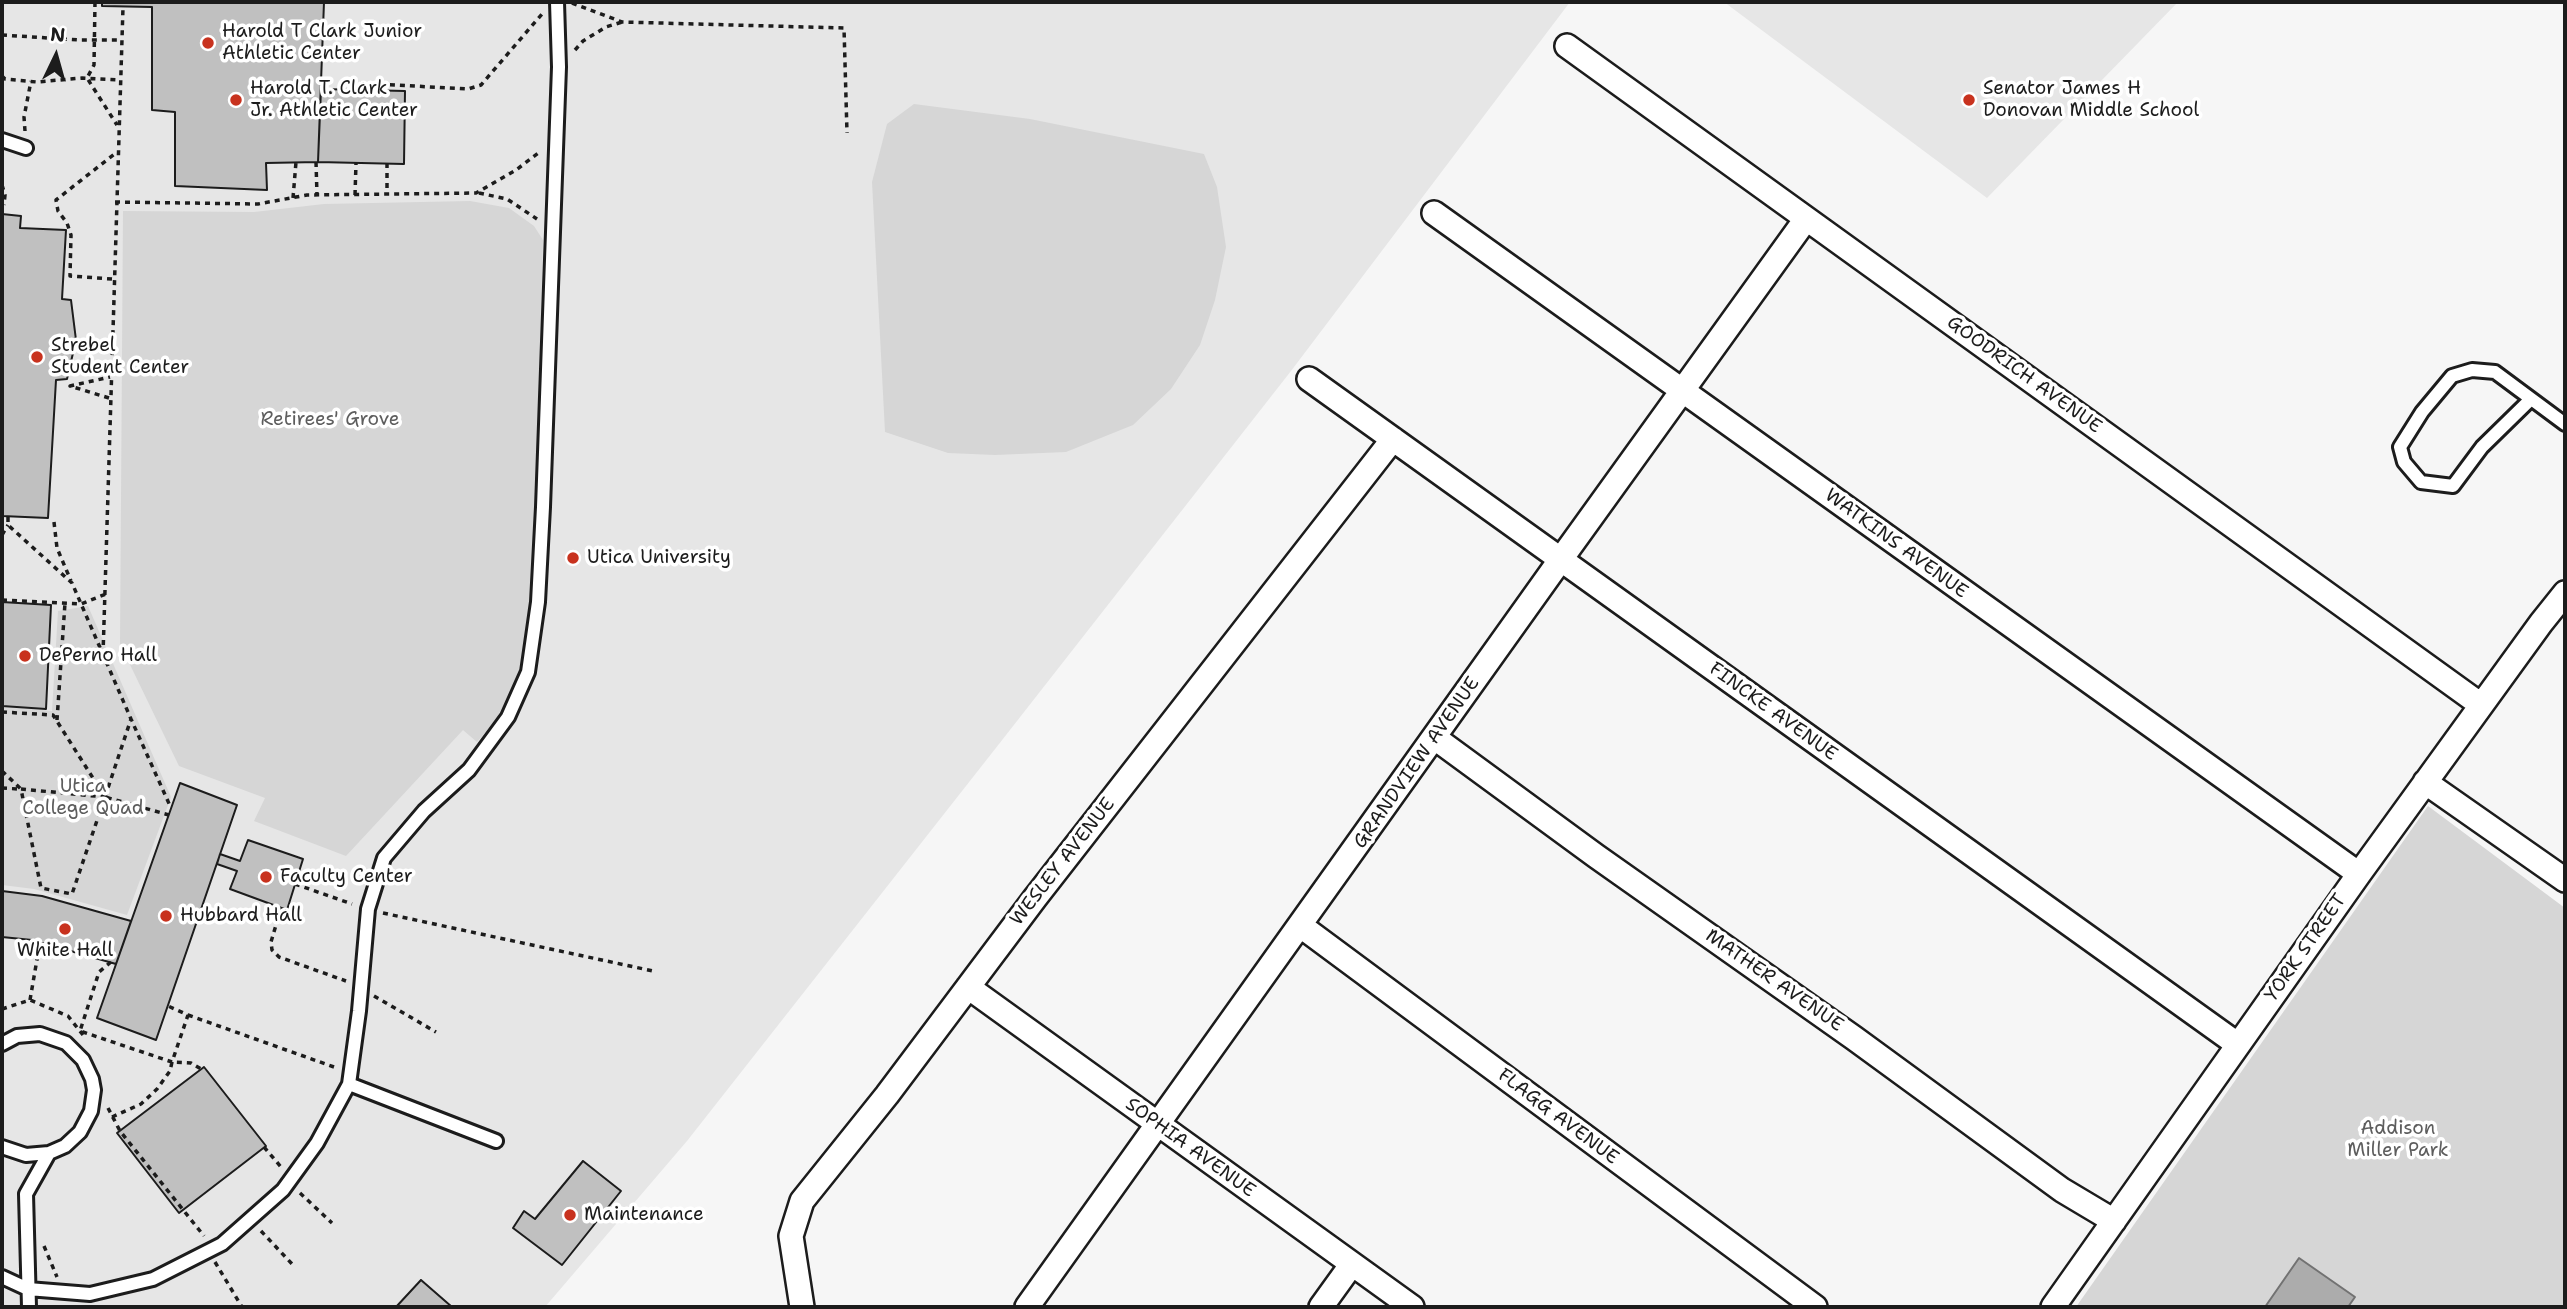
<!DOCTYPE html>
<style>
body{margin:0}
#map{position:relative;width:2567px;height:1309px;overflow:hidden;background:#f6f6f6;font-family:"Shantell Sans",sans-serif}
canvas{display:block}
.frame{position:absolute;inset:0;border:4px solid #1c1c1c;pointer-events:none}
.north{position:absolute;left:21px;top:21px;width:70px;height:70px;-webkit-text-stroke:5px #fff;paint-order:stroke;rotate:5deg;font-size:19px;font-weight:700;line-height:28px;text-align:center;color:#1c1c1c}
.north::after{content:'';display:block;margin:auto;width:24px;height:32px;background:#1c1c1c;clip-path:polygon(50% 0,100% 100%,50% 72%,0 100%)}
</style>
<div id="map">
<canvas width="2567" height="1309"></canvas>
<div class="frame"></div>
<div class="north">N</div>
</div>
<script>
const ctx = document.querySelector('canvas').getContext('2d');
ctx.lineJoin = 'round';
function paint(path, color) {
  ctx.fillStyle = color;
  ctx.fill(path, 'evenodd');
}
function toPath(rows) {
  const path = new Path2D();
  for (const r of rows) {
    path.moveTo(r[0], r[1]);
    for (let i = 2; i < r.length; i += 2) path.lineTo(r[i], r[i + 1]);
  }
  return path;
}
function stroke(path, color, width, dash) {
  ctx.strokeStyle = color;
  ctx.lineWidth = width;
  ctx.lineCap = dash ? 'butt' : 'round';
  ctx.setLineDash(dash || []);
  ctx.stroke(path);
}
function write(font, color, halo, rows, align = 'center') {
  ctx.font = font + ' "Shantell Sans",sans-serif';
  ctx.lineWidth = 7;
  ctx.setLineDash([]);
  ctx.textBaseline = 'middle';
  ctx.strokeStyle = halo;
  ctx.fillStyle = color;
  for (const [text, x, y, turn = 0] of rows) {
    ctx.save();
    ctx.translate(x, y);
    ctx.rotate((+turn || 0) * Math.PI / 180);
    ctx.textAlign = isNaN(turn) ? turn : align;
    if (halo) ctx.strokeText(text, 0, 0);
    ctx.fillText(text, 0, 0);
    ctx.restore();
  }
}
paint(toPath([
 [2,2,1570,2,1291,371,999,744,687,1141,545,1307,2,1307],
 [1724,2,2178,2,1987,198]
]), '#e6e6e6');
paint(toPath([
 [914,104,1030,119,1204,154,1217,187,1226,247,1215,300,1200,345,1171,389,1133,425,1066,452,995,455,948,453,885,432,872,182,887,124],
 [470,201,509,208,534,226,543,240,535,570,531,623,523,666,512,698,501,714,477,742,463,730,346,856,254,821,265,798,179,766,120,644,123,211,254,212,324,204],
 [88,606,171,797,127,915,34,889,2,885,2,706,52,711,58,611],
 [2428,806,2565,908,2565,1307,2076,1307]
]), '#d6d6d6');
const water = toPath([
 [2299,1258,2355,1297,2348,1307,2265,1307,2299,1258]
]);
paint(water, '#acacac');
stroke(water, '#727272', 2);
const building = toPath([
 [102,2,324,2,318,162,266,163,267,190,175,186,175,112,152,110,152,7,102,6,102,2],
 [321,89,405,91,404,164,318,162,321,89],
 [2,214,21,216,20,228,66,230,62,299,71,300,76,340,67,379,56,380,48,518,2,516,2,214],
 [2,602,51,605,46,709,2,706,2,602],
 [180,783,237,805,156,1040,97,1018,180,783],
 [248,840,303,859,287,910,230,889,237,871,217,864,220,854,240,861,248,840],
 [2,891,42,896,131,921,116,964,32,940,2,937,2,891],
 [204,1067,266,1146,179,1213,117,1133,204,1067],
 [583,1161,621,1191,562,1265,513,1228,524,1211,535,1219,583,1161],
 [421,1280,452,1307,396,1307,421,1280]
]);
paint(building, '#c0c0c0');
stroke(building, '#1c1c1c', 2);
const lane = toPath([
 [2,140,26,148],
 [2531,399,2482,447,2453,486,2421,482,2404,462,2400,447,2422,412,2452,376,2472,370,2495,372,2565,424],
 [2,1044,17,1036,40,1034,66,1043,83,1060,92,1079,94,1090,91,1111,80,1132,65,1146,49,1153,26,1155,2,1147],
 [349,1084,359,1011,368,909,384,858,424,811,469,770,508,717,528,672,538,602,543,507,559,67,557,2],
 [2,1277,28,1289,90,1294,153,1279,222,1244,283,1190,317,1143,349,1084,496,1141],
 [29,1307,26,1194,49,1153]
]);
const street = toPath([
 [1567,46,2481,705],
 [1434,213,2359,874],
 [1309,379,2237,1044],
 [1435,738,1596,856,1854,1038,2062,1190,2114,1221],
 [2425,782,2565,880],
 [1301,926,1815,1307],
 [968,987,1412,1307],
 [802,1307,791,1236,802,1201,887,1095,1035,898,1393,439],
 [1027,1307,1561,559,1806,219],
 [1321,1307,1352,1264],
 [2053,1307,2359,874,2541,623,2565,593]
]);
stroke(lane, '#1c1c1c', 18);
stroke(street, '#1c1c1c', 28);
stroke(toPath([
 [95,2,94,65,87,78,117,125],
 [572,3,622,22,844,28,847,133],
 [2,35,80,40,121,40],
 [575,50,583,41,606,27,622,22],
 [2,76,5,79,37,82,82,78,120,80],
 [340,82,468,89,481,85,542,14],
 [25,131,24,117,31,81],
 [316,162,317,195],
 [387,163,387,194],
 [2,185,5,195,4,205],
 [479,193,507,199,537,219],
 [355,195,356,163],
 [293,198,296,162],
 [115,202,258,204,307,195,476,193,516,170,541,151],
 [112,279,70,276,71,235,67,223,58,211,56,200,117,152],
 [109,398,70,386,110,377],
 [8,517,8,525,72,583,131,719],
 [54,522,57,548,71,581],
 [2,535,8,525],
 [2,600,81,604,106,594],
 [103,655,123,7],
 [2,712,53,715,105,797,169,815],
 [57,720,65,603],
 [2,771,21,789],
 [2,788,18,789],
 [21,789,105,797,72,894,41,888,21,789],
 [105,797,131,719,171,808],
 [295,884,352,904],
 [281,908,271,942,272,950,279,957,346,981],
 [383,913,653,971],
 [111,962,99,972,80,1031,172,1062,188,1015,168,1006],
 [374,996,436,1032],
 [30,1000,40,942],
 [2,1009,30,1000,68,1016,83,1035],
 [188,1015,334,1067],
 [108,1108,120,1131,204,1236],
 [112,1117,141,1104,157,1089,170,1071,172,1062,191,1063,201,1069],
 [264,1147,281,1167],
 [300,1193,332,1223],
 [261,1231,293,1265],
 [44,1246,57,1277],
 [215,1262,242,1307]
]), '#1c1c1c', 3.5, [5, 5]);
stroke(lane, '#fff', 12);
stroke(street, '#fff', 23);
for (const [x, y, r, color] of [
 [208,43,7,"#c8321e"],
 [236,100,7,"#c8321e"],
 [1969,100,7,"#c8321e"],
 [37,357,7,"#c8321e"],
 [573,558,7,"#c8321e"],
 [25,656,7,"#c8321e"],
 [266,877,7,"#c8321e"],
 [166,916,7,"#c8321e"],
 [65,929,7,"#c8321e"],
 [570,1215,7,"#c8321e"]
]) {
  const dot = new Path2D();
  dot.arc(x, y, r, 0, 2 * Math.PI);
  ctx.fillStyle = color;
  ctx.fill(dot);
  stroke(dot, '#fff', 2.5);
}
write('19px', '#1c1c1c', '#fff', [
 ["Harold T Clark Junior",222,32],
 ["Athletic Center",222,54],
 ["Harold T. Clark",250,89],
 ["Jr. Athletic Center",250,111],
 ["Senator James H",1983,89],
 ["Donovan Middle School",1983,111],
 ["Strebel",51,346],
 ["Student Center",51,368],
 ["Utica University",587,558],
 ["DePerno Hall",39,656],
 ["Faculty Center",280,877],
 ["Hubbard Hall",180,916],
 ["White Hall",65,951,"center"],
 ["Maintenance",584,1215]
], 'left');
write('19px', '#1c1c1c', '#fff', [
 ["GOODRICH AVENUE",2024,375,36],
 ["WATKINS AVENUE",1896,544,36],
 ["FINCKE AVENUE",1773,712,36],
 ["GRANDVIEW AVENUE",1417,763,-55],
 ["WESLEY AVENUE",1063,862,-52],
 ["YORK STREET",2306,948,-55],
 ["MATHER AVENUE",1774,981,35],
 ["FLAGG AVENUE",1558,1117,37],
 ["SOPHIA AVENUE",1190,1148,36]
]);
write('19px', '#5d5d5d', '#fff', [
 ["Retirees' Grove",330,420],
 ["Utica",83,787],
 ["College Quad",83,809],
 ["Addison",2398,1129],
 ["Miller Park",2398,1151]
]);
</script>
